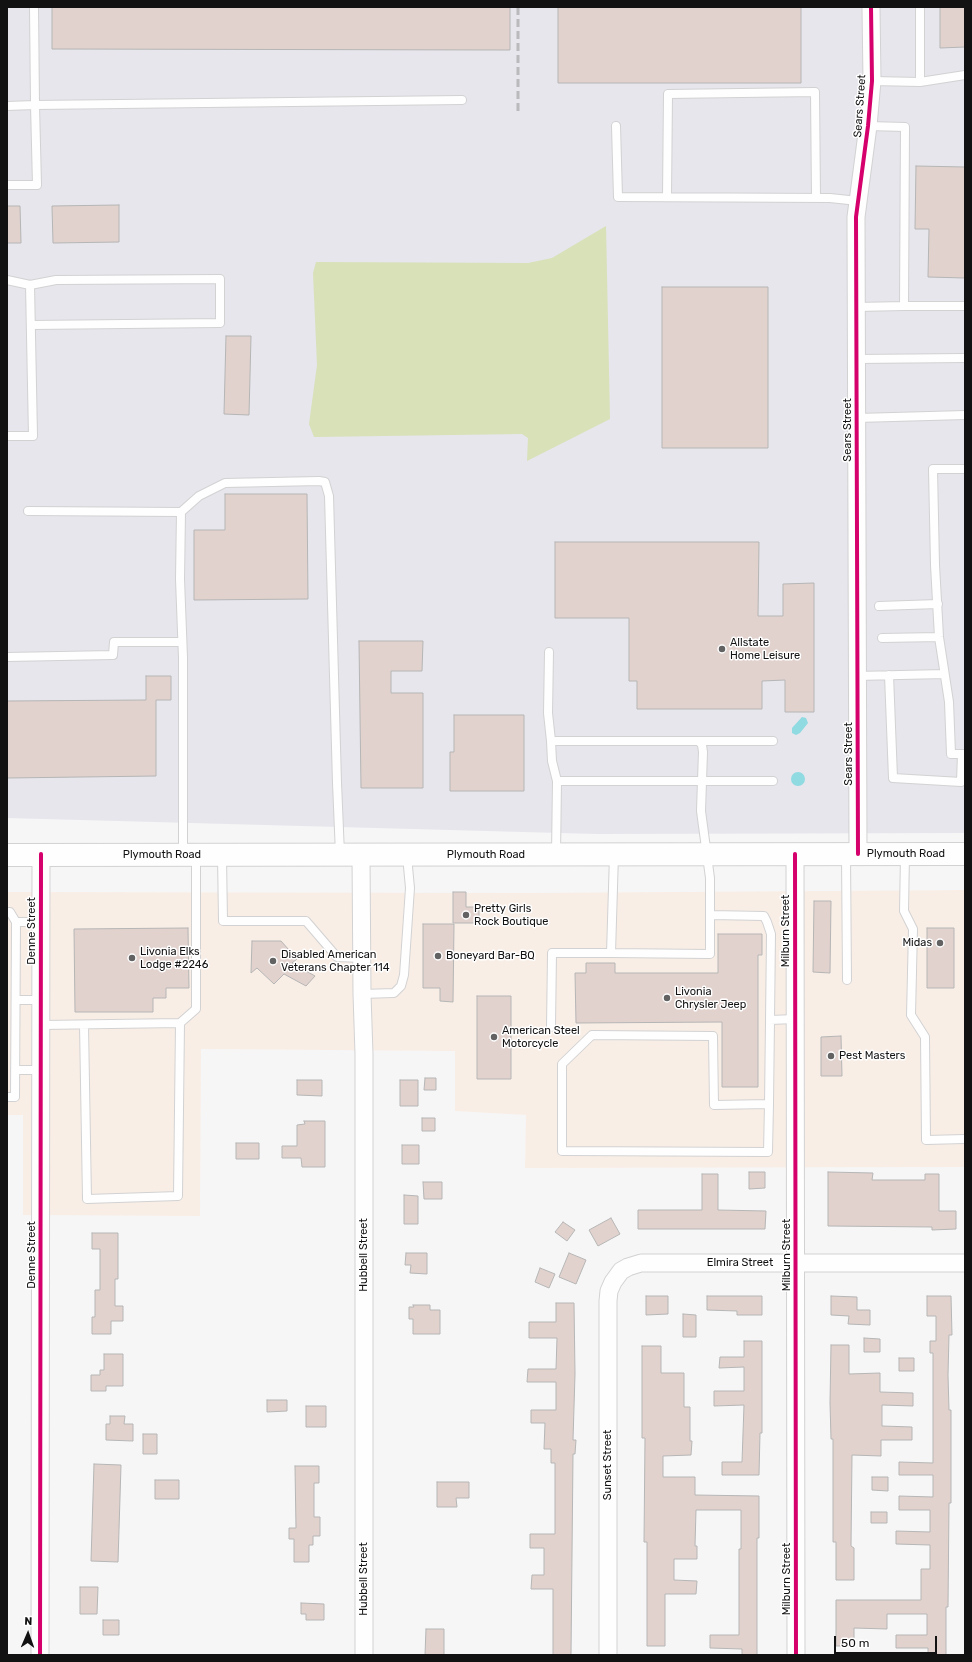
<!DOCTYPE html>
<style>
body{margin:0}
#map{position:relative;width:972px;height:1662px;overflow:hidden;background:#f6f6f7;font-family:Rubik,sans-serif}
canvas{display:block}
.frame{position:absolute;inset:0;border:8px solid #121213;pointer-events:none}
.north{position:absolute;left:8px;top:1614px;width:40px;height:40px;-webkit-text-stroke:3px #fff;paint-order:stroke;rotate:2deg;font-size:11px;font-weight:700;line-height:16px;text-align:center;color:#121213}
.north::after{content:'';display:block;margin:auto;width:14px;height:18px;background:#121213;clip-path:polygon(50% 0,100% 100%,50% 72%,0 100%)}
.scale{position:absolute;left:834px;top:1636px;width:103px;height:18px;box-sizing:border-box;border:2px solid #121213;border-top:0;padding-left:5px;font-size:12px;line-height:14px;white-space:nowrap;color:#121213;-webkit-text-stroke:3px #fff;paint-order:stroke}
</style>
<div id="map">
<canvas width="972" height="1662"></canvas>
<div class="frame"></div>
<div class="north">N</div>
<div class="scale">50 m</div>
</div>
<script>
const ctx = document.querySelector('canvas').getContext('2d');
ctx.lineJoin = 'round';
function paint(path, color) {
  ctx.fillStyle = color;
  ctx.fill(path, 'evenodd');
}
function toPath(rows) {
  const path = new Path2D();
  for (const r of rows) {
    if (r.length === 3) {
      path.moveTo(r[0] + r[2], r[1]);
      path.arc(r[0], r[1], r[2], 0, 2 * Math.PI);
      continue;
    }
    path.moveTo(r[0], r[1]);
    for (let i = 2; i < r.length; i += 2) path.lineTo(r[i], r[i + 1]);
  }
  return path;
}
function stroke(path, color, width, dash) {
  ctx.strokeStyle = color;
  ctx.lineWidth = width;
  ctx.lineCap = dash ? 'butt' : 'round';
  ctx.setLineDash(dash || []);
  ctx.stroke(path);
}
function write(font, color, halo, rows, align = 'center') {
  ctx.font = font + ' Rubik,sans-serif';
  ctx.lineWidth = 3;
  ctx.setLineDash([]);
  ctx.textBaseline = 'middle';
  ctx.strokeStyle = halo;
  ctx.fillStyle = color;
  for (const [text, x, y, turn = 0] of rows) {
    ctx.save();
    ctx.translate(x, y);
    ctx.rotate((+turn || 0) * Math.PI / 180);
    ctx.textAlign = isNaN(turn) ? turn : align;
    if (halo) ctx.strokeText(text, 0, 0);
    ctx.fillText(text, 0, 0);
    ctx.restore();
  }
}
paint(toPath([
 [965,890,965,1167,525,1168,526,1115,455,1111,455,1051,201,1049,200,1216,23,1215,23,1115,7,1115,7,892,526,893]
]), '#f9eee6');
paint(toPath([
 [7,7,965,7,965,833,597,834,7,818]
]), '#e6e6ec');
paint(toPath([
 [606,226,610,419,527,461,528,438,522,434,314,437,309,424,317,365,313,273,316,262,528,263,552,258]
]), '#d8e1b8');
paint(toPath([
 [802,717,806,718,808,723,800,733,796,735,792,733,792,728],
 [798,779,7]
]), '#90dae2');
const building = toPath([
 [52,7,510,7,510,50,52,49,52,7],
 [558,7,801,7,801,83,558,83,558,7],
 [940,7,965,7,965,47,940,48,940,7],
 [916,166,965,167,965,278,928,277,929,229,915,229,916,166],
 [119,205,119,242,53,243,52,206,119,205],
 [7,206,20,206,21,243,7,243,7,206],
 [662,287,768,287,768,448,662,448,662,287],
 [226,336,251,336,249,415,224,414,226,336],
 [225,494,307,494,308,599,194,600,194,530,225,530,225,494],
 [555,542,759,542,758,616,783,616,783,584,814,583,814,712,785,712,785,680,762,681,762,709,637,709,637,681,629,681,629,618,555,618,555,542],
 [359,641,423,641,422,671,391,671,391,693,423,693,423,788,361,788,359,641],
 [146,676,171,676,171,700,156,700,156,776,7,778,7,701,146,700,146,676],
 [454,715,524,715,524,791,450,791,450,752,454,752,454,715],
 [453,892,466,892,466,907,479,907,479,923,453,923,453,892],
 [814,901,831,901,830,973,813,972,814,901],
 [423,924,454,924,453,1002,440,1001,440,988,423,988,423,924],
 [188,928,189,988,166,988,166,998,153,998,153,1012,75,1012,74,929,188,928],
 [927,928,954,928,954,988,927,988,927,928],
 [718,934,762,934,762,955,758,955,758,1087,722,1087,722,1022,576,1023,575,973,586,973,586,963,615,963,615,973,718,973,718,934],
 [252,941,281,941,297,959,292,963,315,976,306,986,284,974,274,984,257,968,251,973,252,941],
 [477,996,511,996,511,1079,477,1079,477,996],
 [841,1036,842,1076,821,1076,821,1037,841,1036],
 [425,1078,436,1078,436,1090,424,1090,425,1078],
 [297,1080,322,1080,322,1096,297,1095,297,1080],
 [400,1080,418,1080,418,1106,400,1106,400,1080],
 [422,1118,435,1118,435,1131,422,1131,422,1118],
 [304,1121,325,1121,325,1167,302,1167,301,1158,282,1158,282,1146,297,1146,297,1125,305,1124,304,1121],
 [236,1143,259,1143,259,1159,236,1159,236,1143],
 [402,1145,419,1145,419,1164,402,1164,402,1145],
 [749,1172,765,1172,765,1188,749,1189,749,1172],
 [828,1172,873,1173,872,1180,925,1180,925,1174,939,1174,939,1211,956,1211,956,1229,932,1230,932,1227,828,1226,828,1172],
 [702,1174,718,1174,718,1210,766,1211,765,1229,638,1229,638,1210,702,1210,702,1174],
 [423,1182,442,1182,442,1199,424,1199,423,1182],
 [404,1195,418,1196,418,1224,404,1224,404,1195],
 [611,1218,620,1234,598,1246,589,1230,611,1218],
 [563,1222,575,1230,567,1241,555,1232,563,1222],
 [92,1233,118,1233,118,1279,115,1279,115,1306,123,1306,123,1321,111,1321,111,1334,92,1334,92,1317,95,1317,95,1290,100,1290,100,1249,92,1249,92,1233],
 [406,1253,427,1253,427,1274,410,1273,411,1265,405,1265,406,1253],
 [569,1253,586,1260,576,1284,559,1277,569,1253],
 [540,1268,555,1274,549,1288,535,1282,540,1268],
 [646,1296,668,1296,668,1314,646,1315,646,1296],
 [707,1296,762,1296,762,1315,737,1315,737,1311,707,1310,707,1296],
 [831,1296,857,1297,857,1310,870,1310,870,1325,848,1324,849,1316,831,1315,831,1296],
 [927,1296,951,1296,952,1335,949,1335,948,1375,949,1410,951,1410,951,1503,949,1503,948,1607,946,1607,946,1655,928,1655,928,1648,896,1648,896,1635,927,1635,927,1614,887,1614,887,1629,854,1628,854,1646,836,1646,836,1600,921,1600,921,1569,930,1569,930,1545,896,1544,896,1531,930,1532,930,1510,899,1510,899,1496,933,1497,933,1475,899,1475,899,1462,933,1463,933,1353,930,1353,930,1341,936,1341,936,1316,927,1316,927,1296],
 [556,1303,574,1303,575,1374,573,1440,576,1440,575,1454,573,1454,571,1655,553,1655,553,1589,531,1589,532,1575,544,1575,544,1548,530,1548,530,1534,555,1534,555,1463,551,1463,551,1449,544,1449,545,1423,531,1423,531,1410,556,1410,556,1382,527,1382,528,1369,556,1369,557,1338,529,1338,529,1322,556,1322,556,1303],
 [413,1305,430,1305,430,1310,440,1310,440,1334,413,1334,413,1319,409,1319,409,1307,414,1307,413,1305],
 [683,1314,696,1315,696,1337,683,1337,683,1314],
 [864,1338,880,1339,880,1352,864,1352,864,1338],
 [744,1341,762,1341,762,1433,760,1433,759,1475,722,1475,722,1462,742,1462,744,1405,714,1406,714,1391,744,1391,744,1367,719,1368,720,1357,744,1357,744,1341],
 [831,1345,849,1345,849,1374,880,1373,880,1392,913,1393,913,1406,882,1405,882,1426,912,1427,912,1440,881,1440,881,1456,852,1455,851,1546,854,1548,854,1580,836,1580,836,1542,833,1542,833,1439,831,1439,830,1403,831,1345],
 [642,1346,661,1346,661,1373,684,1373,684,1407,690,1407,690,1441,692,1441,691,1455,663,1456,663,1477,695,1477,695,1495,759,1496,759,1538,757,1538,757,1655,742,1655,742,1649,710,1648,710,1635,739,1635,739,1549,741,1549,741,1510,696,1510,695,1546,697,1546,697,1559,674,1559,674,1580,697,1581,696,1594,665,1594,665,1646,647,1646,647,1542,644,1542,645,1438,642,1438,642,1346],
 [104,1354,123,1354,123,1386,106,1386,106,1391,91,1391,91,1375,100,1375,100,1370,104,1370,104,1354],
 [899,1358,914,1358,914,1371,899,1371,899,1358],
 [267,1400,287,1400,287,1411,267,1412,267,1400],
 [306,1406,326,1406,326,1427,306,1427,306,1406],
 [110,1416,125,1416,124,1424,133,1424,133,1441,106,1440,106,1424,110,1424,110,1416],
 [143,1434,157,1434,157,1454,143,1454,143,1434],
 [94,1464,121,1465,118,1562,91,1561,94,1464],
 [295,1466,319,1466,319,1483,314,1483,314,1517,320,1517,320,1536,313,1536,313,1545,309,1545,309,1562,294,1562,294,1539,289,1539,289,1528,296,1528,295,1466],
 [872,1477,888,1477,888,1491,872,1490,872,1477],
 [155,1480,179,1480,179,1499,155,1499,155,1480],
 [437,1482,469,1482,469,1498,456,1498,457,1507,437,1507,437,1482],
 [871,1512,887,1512,887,1523,871,1523,871,1512],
 [80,1587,98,1587,97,1614,80,1614,80,1587],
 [301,1603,324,1604,324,1620,306,1620,306,1614,301,1614,301,1603],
 [103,1620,119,1620,119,1635,103,1635,103,1620],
 [426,1629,444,1629,444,1655,425,1655,426,1629]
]);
paint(building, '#e1d2cd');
stroke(building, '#b6b6b6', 1);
const service = toPath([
 [34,7,35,105,462,100],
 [872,81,920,82,965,75],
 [920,82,920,7],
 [7,106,35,105,37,185,7,185],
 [616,126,618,197,830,198,858,201],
 [667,197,668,94,815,92,816,198],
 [7,280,30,285,33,436,7,436],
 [30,285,56,280,220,279,220,323,31,325],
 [904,306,965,306],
 [856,307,904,306,905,127,868,126],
 [856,359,965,358],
 [857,418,965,415],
 [965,469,933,469,935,565,939,637,949,702,951,754,965,754],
 [28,511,181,512,199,496,225,483,319,481,325,482,329,496,337,783,340,854],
 [181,512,180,579,183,658,183,853],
 [879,606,938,604],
 [882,638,939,637],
 [549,652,548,713,551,741],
 [7,657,113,655,114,642,182,642],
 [889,675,893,778,961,782,962,754],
 [857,676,944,674],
 [699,741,773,741],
 [557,781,552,761,551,741,699,741,702,745,703,752,702,781,773,781],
 [556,855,557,781,702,781,701,811,710,878,710,954,611,953],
 [846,855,847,980],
 [905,855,904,911,913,929,911,1015,925,1037,926,1140,965,1139],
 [222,856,223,921,306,921,337,957,362,958],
 [7,912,10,912,16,922,15,1097,7,1097],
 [711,915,764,916,767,922,771,934,770,1020,769,1104,768,1152,562,1151,562,1064,592,1035,713,1036,714,1105,769,1104],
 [16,922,41,922],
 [362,994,394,993,401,986,404,975,410,888,407,856],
 [16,1000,41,1000],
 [770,1020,795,1019],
 [42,1025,180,1023,196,1009,196,855],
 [84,1025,87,1199,178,1196,180,1023],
 [551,1027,552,953,611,953,614,855],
 [15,1070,42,1070]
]);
const minor = toPath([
 [795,854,796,1655],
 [858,854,856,217,868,126,872,81,871,7],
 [361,855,362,994,364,1054,364,1655],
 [40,1655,41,854],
 [608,1655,608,1301,609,1291,613,1282,621,1271,628,1267,641,1263,965,1263]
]);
const secondary = toPath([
 [7,855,965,854]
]);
stroke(service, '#d2d2d3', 10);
stroke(minor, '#d2d2d3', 19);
stroke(secondary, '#d2d2d3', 24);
stroke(service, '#fefefe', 8);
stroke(minor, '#fefefe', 17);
stroke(secondary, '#fefefe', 22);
stroke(toPath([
 [518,7,518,114]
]), '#bababc', 3, [8, 4]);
stroke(toPath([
 [795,854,796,1655],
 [858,854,856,217,868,126,872,81,871,7],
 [40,1655,41,854]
]), '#d6006c', 4);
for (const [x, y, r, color] of [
 [722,649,4,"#626263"],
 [466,915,4,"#626263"],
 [940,943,4,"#626263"],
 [438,956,4,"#626263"],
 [132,958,4,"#626263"],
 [273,961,4,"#626263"],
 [667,998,4,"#626263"],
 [494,1037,4,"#626263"],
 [831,1056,4,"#626263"]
]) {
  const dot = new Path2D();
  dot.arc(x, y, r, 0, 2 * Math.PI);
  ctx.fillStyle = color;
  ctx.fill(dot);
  stroke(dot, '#fff', 1.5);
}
write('11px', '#121213', '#fff', [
 ["Sears Street",860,106,-86],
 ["Sears Street",848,430,-90],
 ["Sears Street",849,754,-90],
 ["Plymouth Road",906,854],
 ["Plymouth Road",162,855],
 ["Plymouth Road",486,855],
 ["Denne Street",32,931,-90],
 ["Milburn Street",786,931,-90],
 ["Denne Street",32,1255,-90],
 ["Hubbell Street",364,1255,-90],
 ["Milburn Street",787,1255,-90],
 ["Elmira Street",740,1263],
 ["Sunset Street",608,1465,-90],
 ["Hubbell Street",364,1579,-90],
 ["Milburn Street",787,1579,-90]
]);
write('11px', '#121213', '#fff', [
 ["Allstate",730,643],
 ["Home Leisure",730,656],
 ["Pretty Girls",474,909],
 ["Rock Boutique",474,922],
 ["Midas",932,943,"right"],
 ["Livonia Elks",140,952],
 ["Lodge #2246",140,965],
 ["Disabled American",281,955],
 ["Veterans Chapter 114",281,968],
 ["Boneyard Bar-BQ",446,956],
 ["Livonia",675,992],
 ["Chrysler Jeep",675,1005],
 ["American Steel",502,1031],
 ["Motorcycle",502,1044],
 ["Pest Masters",839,1056]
], 'left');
</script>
